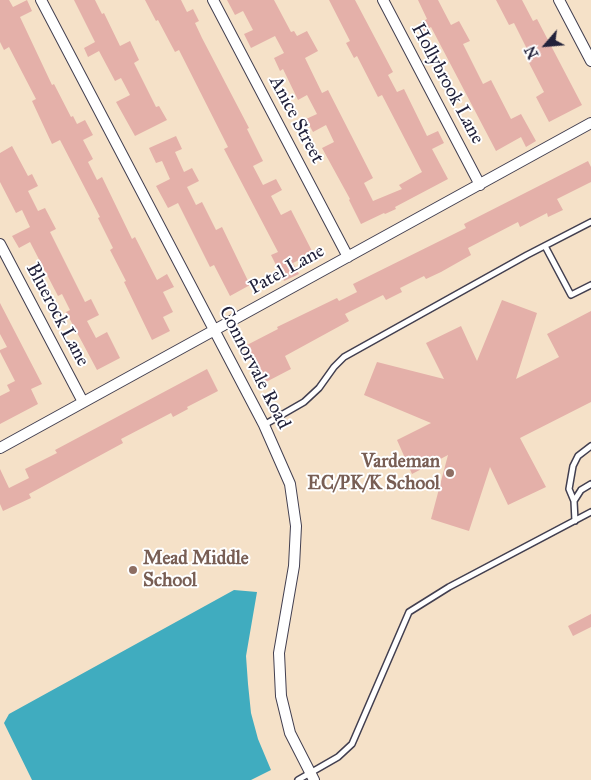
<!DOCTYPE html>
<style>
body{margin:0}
#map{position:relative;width:591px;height:780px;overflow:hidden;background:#f5e1c8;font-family:"IM FELL Great Primer",serif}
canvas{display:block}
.north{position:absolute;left:521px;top:20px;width:50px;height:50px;-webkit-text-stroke:4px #fff;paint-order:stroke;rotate:243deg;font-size:14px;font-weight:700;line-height:20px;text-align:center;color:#22223b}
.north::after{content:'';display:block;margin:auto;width:18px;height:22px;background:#22223b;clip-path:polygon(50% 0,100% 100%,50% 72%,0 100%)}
</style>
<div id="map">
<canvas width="591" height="780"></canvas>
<div class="north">N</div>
</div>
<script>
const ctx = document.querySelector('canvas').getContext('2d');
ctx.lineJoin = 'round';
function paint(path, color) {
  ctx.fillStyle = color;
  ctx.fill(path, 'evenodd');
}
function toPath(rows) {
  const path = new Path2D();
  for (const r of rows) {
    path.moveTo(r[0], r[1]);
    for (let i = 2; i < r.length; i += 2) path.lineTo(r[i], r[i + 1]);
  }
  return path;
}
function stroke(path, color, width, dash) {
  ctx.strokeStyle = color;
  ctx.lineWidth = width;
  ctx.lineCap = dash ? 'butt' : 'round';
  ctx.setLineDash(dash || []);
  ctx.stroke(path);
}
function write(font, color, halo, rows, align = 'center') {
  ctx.font = font + ' "IM FELL Great Primer",serif';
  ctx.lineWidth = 4;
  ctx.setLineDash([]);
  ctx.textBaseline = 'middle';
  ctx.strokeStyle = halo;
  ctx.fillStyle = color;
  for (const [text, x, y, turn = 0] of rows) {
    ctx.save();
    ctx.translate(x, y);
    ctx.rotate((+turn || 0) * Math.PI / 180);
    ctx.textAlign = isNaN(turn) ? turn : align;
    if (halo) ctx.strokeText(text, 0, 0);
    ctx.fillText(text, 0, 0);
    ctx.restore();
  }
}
paint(toPath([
 [234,590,257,592,246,656,248,684,251,713,258,739,271,770,251,780,32,780,4,723,9,714]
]), '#40acbf');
paint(toPath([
 [0,0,9,0,13,7,27,0,32,11,20,17,52,85,54,84,71,117,73,116,77,124,85,120,93,135,83,140,93,159,88,162,97,180,102,177,132,239,135,237,157,280,167,274,174,287,163,292,173,312,163,317,170,331,152,340,124,282,126,281,110,250,113,248,98,218,100,217,60,140,52,144,32,101,36,99,9,47,4,50,0,42],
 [74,0,95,0,102,14,104,13,120,46,130,41,139,60,134,63,156,107,159,106,167,120,135,136,116,102,130,95,121,78,115,81,99,51,88,57,84,48,95,42],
 [145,0,181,0,187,12,193,9,199,21,195,23,202,38,249,128,247,129,263,161,253,166,263,185,276,179,282,190,271,196,281,215,291,210,313,253,293,263,299,274,284,281,271,255,278,252,224,149,228,147,179,50,175,52,158,20,156,21],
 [227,0,274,0,291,32,294,31,297,36,307,31,318,51,305,58,322,93,328,90,373,178,364,183,373,201,402,189,399,185,422,172,382,95,378,97,357,56,354,58,346,43,350,41,329,0,355,0,393,72,388,75,397,92,404,89,427,136,438,131,444,143,432,149,448,179,395,207,396,209,385,214,384,213,361,224,349,200,350,199,322,148,334,142,326,125,313,132,306,119,317,114,307,95,298,100,283,69,280,71,274,58,284,53,275,36,251,48,244,34,253,30,243,11,235,15],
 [418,0,438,0,451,25,459,21,470,41,463,44,483,84,491,80,511,119,521,114,536,141,526,147,521,137,496,151,431,27,424,31,420,23,427,19],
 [496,0,522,0,533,21,537,19,582,105,549,122,536,97,544,92,528,61,532,59,514,23,509,25],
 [176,136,182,149,175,152,184,172,192,168,199,181,187,187,196,205,202,202,216,230,222,227,250,285,230,296,214,265,210,267,178,203,168,208,156,186,170,179,162,161,156,163,149,148],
 [12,146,28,176,32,174,38,186,28,191,38,211,45,208,56,229,50,232,85,302,91,299,99,315,87,321,96,338,107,332,120,358,97,370,66,312,70,310,62,294,58,296,30,242,19,248,12,236,30,227,22,210,16,213,0,182,0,153],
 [588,161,591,167,591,182,557,199,563,210,548,217,547,213,520,227,518,222,468,248,471,255,441,272,426,279,424,276,400,288,402,292,386,300,383,295,345,314,349,321,285,356,291,369,266,382,247,345,278,329,277,327,337,298,339,301,357,292,353,284,466,228,464,224],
 [502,300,537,313,516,379,559,357,547,334,591,311,591,402,520,438,546,487,508,505,490,467,469,531,431,519,448,455,412,474,397,440,431,423,364,395,377,362,444,379,426,343,461,326,477,361],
 [0,303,42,384,31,389,38,404,0,424,0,396,10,391,7,385,15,381,0,352,0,350,7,347,0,334],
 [207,369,218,391,187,407,188,409,173,417,171,413,121,439,123,443,29,494,31,498,3,511,0,504,0,469,9,488,29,478,25,469,57,453,55,450],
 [591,614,591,627,573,636,568,626]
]), '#e4b0a9');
const lane = toPath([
 [545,246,571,295,591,285],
 [264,425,304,402,319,388,334,367,344,357,527,255,591,222],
 [574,501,569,489,573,466,578,456,591,446],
 [575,521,574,501,581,490,591,484],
 [298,780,338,757,352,744,409,612,449,587,591,512]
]);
const street = toPath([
 [41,0,264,425,290,484,296,526,294,566,279,653,281,696,290,733,314,780],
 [213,0,348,257],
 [383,0,480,185],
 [559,0,591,61],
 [0,244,83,402],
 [0,448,591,123]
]);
stroke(lane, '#423f50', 8);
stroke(street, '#423f50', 12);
stroke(lane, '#fff', 5);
stroke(street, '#fff', 10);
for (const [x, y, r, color] of [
 [450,473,5,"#8d6e63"],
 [133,570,5,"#8d6e63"]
]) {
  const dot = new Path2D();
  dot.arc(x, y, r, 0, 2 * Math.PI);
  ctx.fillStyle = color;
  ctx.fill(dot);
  stroke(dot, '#fff', 2);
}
write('19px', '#22223b', '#fff', [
 ["Hollybrook Lane",447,84,62],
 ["Anice Street",296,120,62],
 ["Patel Lane",287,270,-29],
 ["Bluerock Lane",57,315,62],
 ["Connorvale Road",254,368,63]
]);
write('bold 19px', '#785e54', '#fff', [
 ["Vardeman",440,462],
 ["EC/PK/K School",440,484],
 ["Mead Middle",143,559,"left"],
 ["School",143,581,"left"]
], 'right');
</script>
